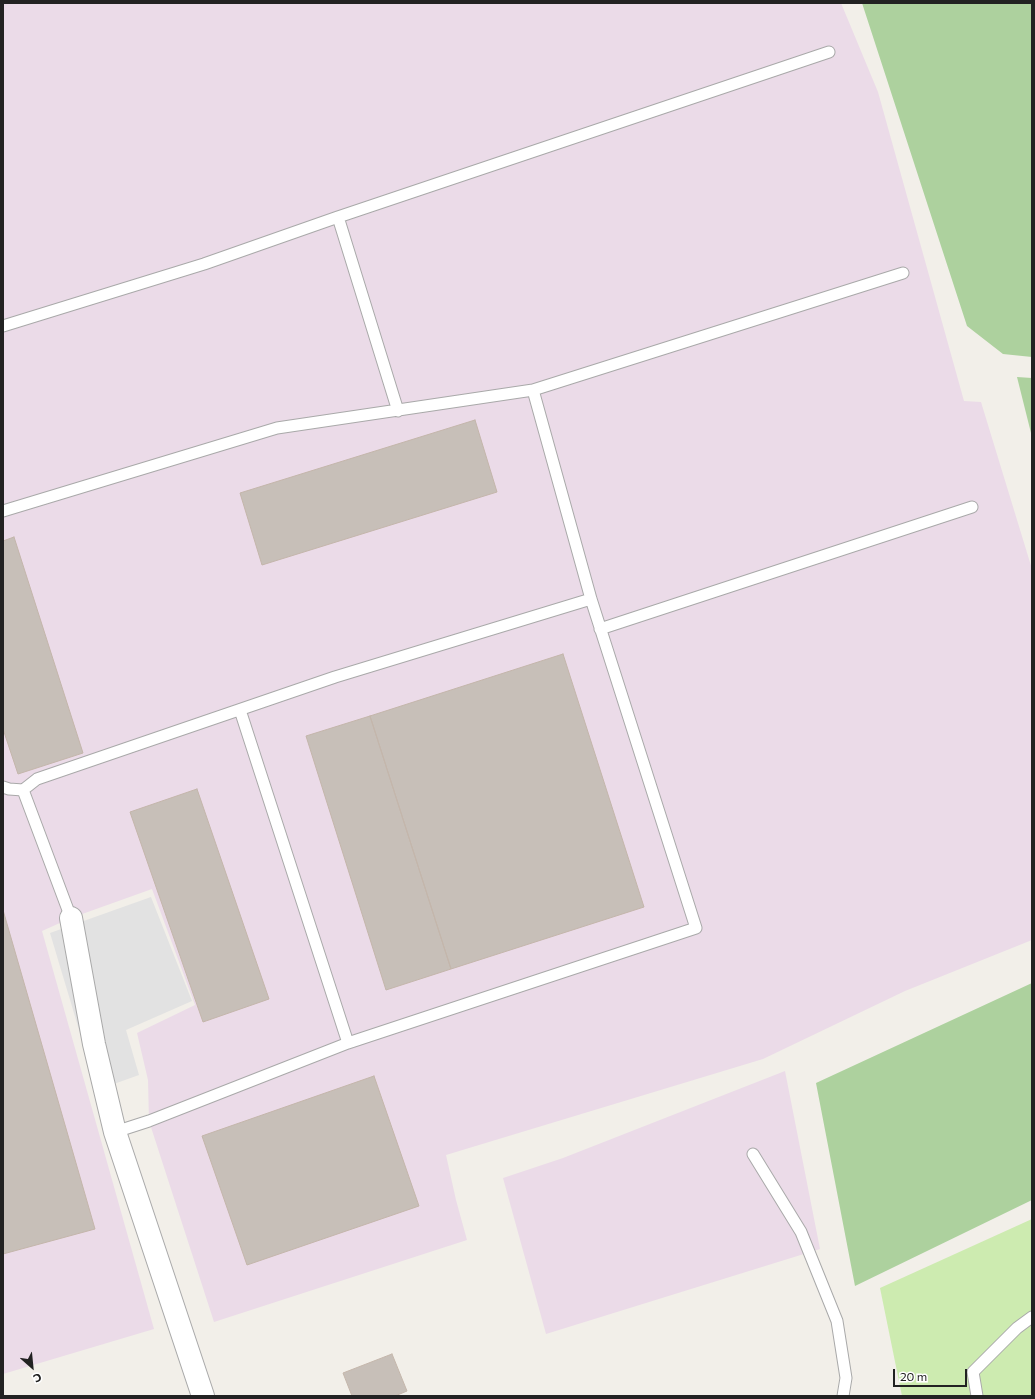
<!DOCTYPE html>
<meta charset="utf-8">
<style>
body{margin:0}
#map{position:relative;width:1035px;height:1399px;overflow:hidden;background:#f2efe9;font-family:Commissioner,sans-serif}
canvas{display:block}
.frame{position:absolute;inset:0;border:4px solid #222;pointer-events:none}
.north{position:absolute;left:12px;top:1347px;width:40px;height:40px;-webkit-text-stroke:3px #fff;paint-order:stroke;rotate:153deg;font-size:11px;font-weight:700;line-height:16px;text-align:center;color:#222}
.north::after{content:'';display:block;margin:auto;width:14px;height:18px;background:#222;clip-path:polygon(50% 0,100% 100%,50% 72%,0 100%)}
.scale{position:absolute;left:893px;top:1369px;width:74px;height:18px;box-sizing:border-box;border:2px solid #222;border-top:0;padding-left:5px;font-size:12px;line-height:14px;white-space:nowrap;color:#222;-webkit-text-stroke:3px #fff;paint-order:stroke}
</style>
<div id="map">
<canvas width="1035" height="1399"></canvas>
<div class="frame"></div>
<div class="north">С</div>
<div class="scale">20 m</div>
</div>
<script>
const ctx = document.querySelector('canvas').getContext('2d');
ctx.lineJoin = 'round';
function paint(path, color) {
  ctx.fillStyle = color;
  ctx.fill(path, 'evenodd');
}
function toPath(rows) {
  const path = new Path2D();
  for (const r of rows) {
    path.moveTo(r[0], r[1]);
    for (let i = 2; i < r.length; i += 2) path.lineTo(r[i], r[i + 1]);
  }
  return path;
}
function stroke(path, color, width, dash) {
  ctx.strokeStyle = color;
  ctx.lineWidth = width;
  ctx.lineCap = dash ? 'butt' : 'round';
  ctx.setLineDash(dash || []);
  ctx.stroke(path);
}
paint(toPath([
 [3,3,841,3,878,92,964,401,981,402,1032,569,1032,940,905,991,763,1059,446,1155,456,1200,467,1240,214,1322,149,1121,148,1080,137,1033,195,1005,152,889,71,918,42,931,154,1329,3,1374],
 [785,1071,820,1249,546,1334,503,1178,563,1158]
]), '#ebdbe8');
paint(toPath([
 [1032,1219,1032,1396,902,1396,880,1288]
]), '#cdebb0');
paint(toPath([
 [862,3,1032,3,1032,357,1003,354,967,326],
 [1017,377,1032,378,1032,437],
 [1032,983,1032,1200,855,1286,816,1083]
]), '#add19e');
paint(toPath([
 [151,897,192,1001,126,1030,139,1075,97,1090,50,933]
]), '#e2e2e2');
const building = toPath([
 [475,420,497,492,262,565,240,493,475,420],
 [14,537,83,753,18,774,3,729,3,541,14,537],
 [563,654,644,907,451,969,370,716,563,654],
 [370,716,451,969,386,990,306,736,370,716],
 [197,789,269,999,203,1022,130,812,197,789],
 [3,910,95,1229,3,1254,3,910],
 [374,1076,419,1206,247,1265,202,1136,374,1076],
 [392,1354,407,1391,395,1396,352,1396,343,1373,392,1354]
]);
paint(building, '#c7bfb8');
stroke(building, '#c4b6ab', 1);
const service = toPath([
 [3,326,204,264,338,217],
 [398,411,338,217,829,52],
 [3,511,277,428,533,390],
 [600,629,972,507],
 [240,710,348,1043],
 [3,787,9,789,23,790],
 [71,918,23,790,37,779,335,677,591,599],
 [115,1132,149,1121,348,1043,696,928,591,599,533,390,903,273],
 [753,1154,801,1232,837,1321,846,1378,843,1396],
 [977,1396,973,1372,1017,1328,1032,1317]
]);
const minor = toPath([
 [71,918,94,1044,115,1132,203,1396]
]);
stroke(service, '#a9a9a9', 13);
stroke(minor, '#a9a9a9', 24);
stroke(service, '#fff', 11);
stroke(minor, '#fff', 22);
</script>
